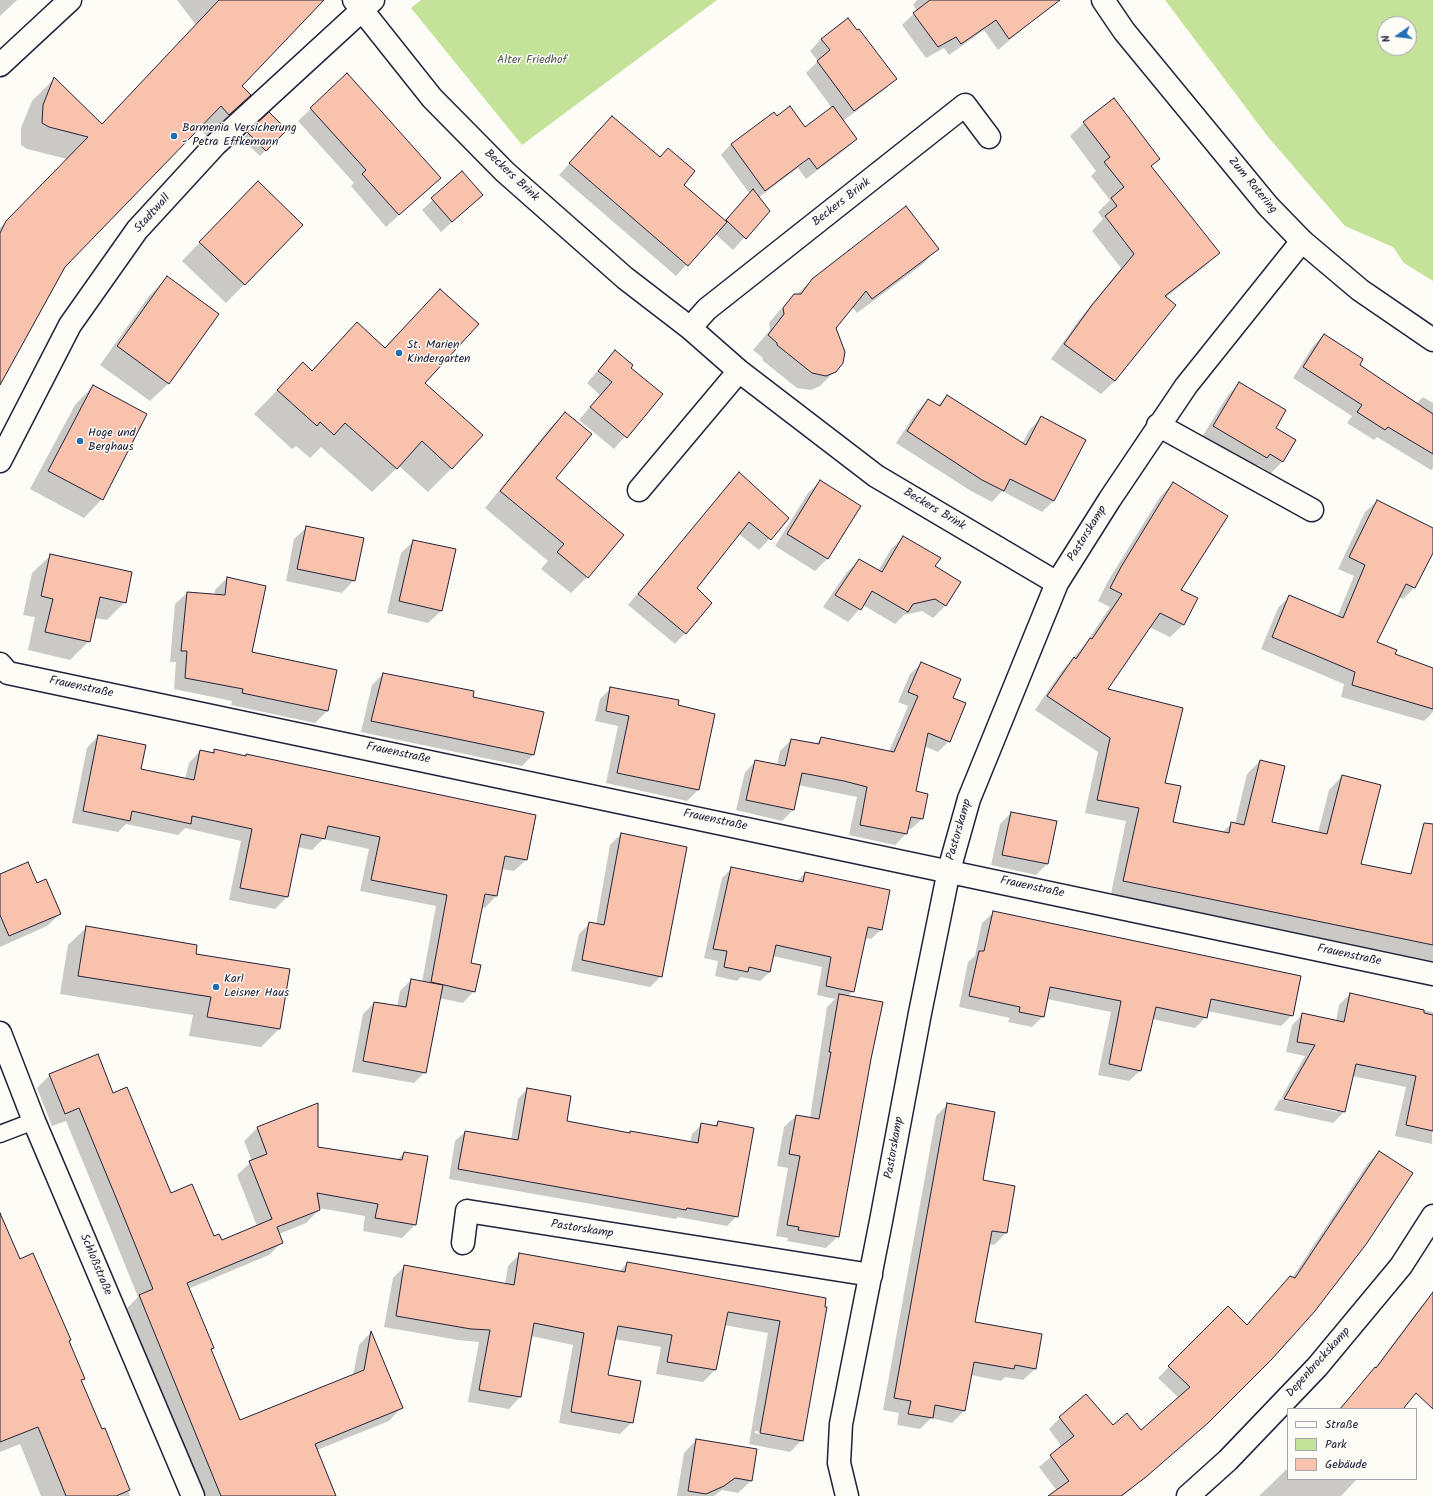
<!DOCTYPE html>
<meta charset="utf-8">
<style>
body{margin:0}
#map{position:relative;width:1433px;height:1496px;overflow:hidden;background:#fdfcf7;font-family:Kalam,sans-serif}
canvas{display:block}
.legend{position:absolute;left:1287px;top:1408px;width:130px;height:72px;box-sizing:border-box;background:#fdfcf7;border:1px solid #a5a5ac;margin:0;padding:5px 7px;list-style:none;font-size:12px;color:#22223b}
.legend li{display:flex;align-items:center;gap:8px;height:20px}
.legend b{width:20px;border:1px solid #a5a5ac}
.north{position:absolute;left:1377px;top:16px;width:40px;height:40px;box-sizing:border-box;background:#fdfcf7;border:1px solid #a5a5ac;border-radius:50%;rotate:256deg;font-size:11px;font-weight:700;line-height:16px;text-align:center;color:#22223b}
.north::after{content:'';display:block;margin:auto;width:14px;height:18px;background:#1f6fb2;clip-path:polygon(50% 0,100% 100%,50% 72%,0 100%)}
</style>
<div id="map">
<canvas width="1433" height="1496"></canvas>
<ul class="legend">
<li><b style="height:5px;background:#fdfcf7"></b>Straße</li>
<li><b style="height:11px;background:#c5e299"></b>Park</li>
<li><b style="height:11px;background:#f9c2ac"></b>Gebäude</li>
</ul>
<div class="north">N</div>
</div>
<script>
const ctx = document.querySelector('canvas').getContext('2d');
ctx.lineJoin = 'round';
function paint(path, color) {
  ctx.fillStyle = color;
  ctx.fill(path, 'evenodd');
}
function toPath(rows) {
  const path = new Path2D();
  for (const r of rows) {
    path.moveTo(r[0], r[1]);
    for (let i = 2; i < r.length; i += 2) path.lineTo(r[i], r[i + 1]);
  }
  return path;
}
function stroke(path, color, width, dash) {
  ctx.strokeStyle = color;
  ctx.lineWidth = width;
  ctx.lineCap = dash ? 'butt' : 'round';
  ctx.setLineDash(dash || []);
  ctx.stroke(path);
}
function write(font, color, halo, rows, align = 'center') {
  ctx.font = font + ' Kalam,sans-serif';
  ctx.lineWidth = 3;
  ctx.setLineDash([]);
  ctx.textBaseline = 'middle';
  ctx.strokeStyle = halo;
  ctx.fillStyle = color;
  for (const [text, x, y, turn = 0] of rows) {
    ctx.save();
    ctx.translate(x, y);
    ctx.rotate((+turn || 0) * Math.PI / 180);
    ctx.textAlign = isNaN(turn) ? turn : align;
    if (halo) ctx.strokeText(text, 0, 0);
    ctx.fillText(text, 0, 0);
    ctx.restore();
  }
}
paint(toPath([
 [421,0,717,0,522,145,411,8],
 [1165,0,1433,0,1433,281,1404,263,1393,247,1345,226,1268,137],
 [1385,24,1409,24,1409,48,1385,48]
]), '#c5e299');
paint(toPath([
 [0,0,17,0,0,16],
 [177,0,311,0,240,86,250,95,207,136,198,128,65,266,0,384,0,228,67,159,27,149,21,145,21,128,32,101,54,79,101,125,196,25],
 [917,0,1033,0,1042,12,998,50,984,30,949,55,944,48,926,58,902,25,917,11,913,5],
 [848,19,896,79,884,90,843,121,856,139,846,149,806,179,798,168,759,197,769,210,733,250,715,234,676,276,559,175,612,117,683,185,724,221,750,194,721,155,731,144,777,117,804,128,832,108,806,73,818,61,810,51,821,39],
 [347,75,439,178,386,227,351,186,354,183,298,121],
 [1084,123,1159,159,1150,167,1218,253,1204,267,1165,298,1115,381,1101,394,1051,359,1079,320,1121,268,1092,231,1103,219,1098,212,1110,200,1091,176,1096,171,1070,136],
 [286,130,260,156,242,139,248,133],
 [462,173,471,205,441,232,422,210],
 [239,201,302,225,226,303,182,261],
 [937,249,923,264,857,313,852,307,835,328,835,371,820,386,811,390,797,388,762,360,763,358,753,350,770,330,769,323,779,311,813,279],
 [167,278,169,383,150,401,100,365,149,296],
 [440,290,424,383,452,468,428,492,399,466,372,492,321,447,310,458,296,446,292,449,254,414,303,364,311,371,357,323,384,348],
 [1324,335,1358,365,1416,404,1423,397,1433,403,1433,468,1431,470,1377,437,1374,440,1347,423,1352,416,1293,378,1313,346],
 [615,351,630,368,662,394,614,449,579,420,600,395,587,383],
 [1239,383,1274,428,1295,440,1282,462,1271,473,1258,465,1255,468,1202,437,1228,395],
 [93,386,146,414,102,499,84,518,30,489,75,405],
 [947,396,1022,444,1030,429,1041,418,1085,440,1053,501,1042,512,1002,491,992,502,971,491,896,443,917,411,928,400,937,406],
 [565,413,554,478,587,577,571,593,541,569,548,561,485,508,549,429],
 [739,473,788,518,759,550,739,534,696,589,685,633,675,644,628,605],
 [820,481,860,506,827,559,815,571,775,546,808,493],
 [1173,483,1179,590,1184,624,1170,637,1149,627,1107,690,1164,783,1172,823,1222,833,1232,823,1235,824,1247,774,1260,761,1271,823,1318,833,1329,790,1342,776,1360,865,1433,879,1433,961,1111,894,1126,821,1085,813,1098,752,1035,710,1061,672,1086,643,1110,607,1098,601,1108,581,1160,497],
 [1377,501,1433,529,1433,550,1414,588,1403,599,1398,597,1375,642,1394,654,1433,669,1433,712,1424,721,1341,697,1344,684,1261,649,1278,608,1289,597,1337,617,1354,576,1338,569,1365,512],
 [307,527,354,580,342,593,286,581,294,539],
 [903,537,934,567,946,605,933,618,922,611,904,615,895,624,863,605,848,622,823,607,847,572,860,560,878,571,891,549],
 [414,541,441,611,428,623,387,613,401,553],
 [51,555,125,602,107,620,94,618,89,641,70,660,28,650,35,617,23,615,32,573],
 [227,578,251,653,335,671,327,711,315,723,231,705,232,701,174,689,176,662,170,662,175,604,187,593,215,595,215,590],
 [921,664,952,698,949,741,938,752,924,746,915,792,922,819,911,829,907,829,906,834,895,845,849,835,857,797,798,785,793,810,782,821,736,810,745,772,756,761,777,766,780,751,791,740,815,745,821,738,889,752,908,706,898,702,910,674],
 [383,674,533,755,522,766,361,732,372,685],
 [611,688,714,715,698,790,687,801,606,783,618,726,595,721,600,699],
 [98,736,140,770,185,779,189,763,200,751,212,754,215,750,245,757,247,755,526,860,514,871,502,869,496,896,485,908,481,907,470,963,474,991,463,1003,439,998,425,1072,414,1083,352,1072,363,1014,374,1003,397,1007,400,991,411,980,422,982,436,906,360,891,369,849,323,839,312,850,297,847,287,897,275,909,229,900,241,841,185,828,178,835,126,824,118,832,72,823,87,748],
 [1011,813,1047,864,1036,875,991,865,1000,824],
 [621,834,661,976,650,987,571,971,579,934,590,923,596,925,610,845],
 [732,868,797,881,805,873,881,930,871,939,865,938,853,991,847,997,870,1059,838,1236,826,1248,787,1241,788,1238,776,1236,788,1168,777,1166,784,1127,796,1116,810,1118,827,1007,835,999,817,995,822,967,773,956,770,972,760,981,741,977,737,981,715,976,718,961,704,958,722,878],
 [0,875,36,884,60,914,47,926,0,947],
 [993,913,1292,1015,1281,1026,1207,1011,1206,1017,1195,1028,1152,1019,1140,1071,1129,1081,1098,1075,1111,1012,1047,999,1043,1016,1032,1027,1008,1022,1010,1018,959,1007,968,962,975,956,982,923],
 [87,927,279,1029,261,1047,189,1036,193,1015,60,994,68,945],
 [1350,994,1433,1012,1432,1144,1395,1136,1406,1087,1352,1076,1344,1112,1333,1123,1274,1110,1280,1099,1337,1112,1337,1110,1281,1098,1305,1056,1286,1052,1292,1025,1303,1014,1336,1021,1339,1005],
 [50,1075,113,1094,170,1195,213,1237,221,1241,257,1226,237,1175,252,1161,244,1141,257,1128,317,1104,317,1148,397,1160,404,1153,426,1157,415,1225,402,1238,363,1231,365,1216,319,1208,319,1210,306,1223,279,1234,282,1242,269,1255,188,1289,213,1348,210,1350,239,1421,353,1375,359,1345,371,1332,401,1408,389,1421,317,1450,334,1496,204,1496,127,1308,138,1297,104,1213,66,1121,52,1126,37,1088],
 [527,1089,566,1122,629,1134,631,1132,690,1143,692,1134,702,1124,714,1127,718,1122,737,1216,727,1226,678,1217,676,1219,449,1179,455,1141,465,1132,511,1140,518,1099],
 [948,1104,1006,1233,994,1245,988,1244,973,1323,1035,1369,1023,1380,1005,1377,1001,1381,971,1375,964,1411,952,1423,931,1418,920,1429,897,1425,899,1413,883,1410,936,1116],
 [1379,1152,1195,1434,1123,1496,1050,1496,1057,1491,1039,1467,1062,1447,1049,1429,1060,1418,1141,1431,1179,1398,1158,1378,1228,1307,1246,1326,1292,1278,1368,1163],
 [0,1213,19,1260,68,1342,83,1378,80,1381,102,1430,104,1429,130,1496,41,1496,20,1444,0,1452],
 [520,1254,619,1272,627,1263,825,1299,802,1440,790,1452,749,1444,768,1333,724,1325,715,1370,703,1382,656,1374,661,1347,614,1339,607,1376,632,1422,620,1434,559,1423,573,1345,531,1336,520,1397,509,1409,468,1402,479,1342,458,1340,384,1327,393,1278,405,1266,505,1284,508,1266],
 [755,1431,794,1438,794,1440,755,1433],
 [1433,1294,1433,1359,1401,1409,1339,1409,1372,1372,1419,1309],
 [696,1440,751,1481,738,1493,722,1490,714,1496,677,1496,684,1453],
 [1288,1468,1288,1479,1357,1479,1341,1496,1259,1496]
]), '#0003');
const building = toPath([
 [219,0,324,0,242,86,251,95,229,115,221,106,65,267,0,385,0,233,6,221,88,137,49,127,42,123,43,105,54,77,102,124,219,0],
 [930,0,1060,0,1009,39,996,20,961,44,956,37,938,47,913,13,930,0],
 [848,18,857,30,859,29,897,79,854,111,817,61,830,50,821,39,848,18],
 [347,73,441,178,399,215,362,174,366,170,310,108,347,73],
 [1114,98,1160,159,1151,166,1220,253,1165,296,1176,305,1115,381,1064,344,1092,305,1134,254,1105,216,1117,206,1111,198,1124,187,1104,162,1110,157,1083,122,1114,98],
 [790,106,805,127,833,106,857,139,817,169,809,158,765,191,731,144,774,112,777,116,790,106],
 [269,112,287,130,266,151,247,132,269,112],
 [612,116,660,157,668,148,695,171,684,185,727,222,688,266,569,163,612,116],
 [462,171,483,195,452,222,431,198,462,171],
 [258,181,303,225,245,285,199,242,258,181],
 [753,189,770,211,746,239,726,220,753,189],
 [906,206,939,249,872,299,866,291,836,328,845,352,843,363,836,372,826,376,812,373,777,345,777,343,768,335,784,314,783,308,794,294,801,294,812,279,906,206],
 [167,276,219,314,169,384,117,346,167,276],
 [440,289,479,324,425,383,483,435,452,469,422,441,397,469,345,423,334,435,320,422,317,426,277,390,303,362,312,371,357,322,385,348,440,289],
 [1324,334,1363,359,1360,365,1433,414,1433,454,1388,427,1385,430,1357,412,1362,405,1303,367,1324,334],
 [615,350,633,365,631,368,663,394,627,438,590,407,612,382,598,371,615,350],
 [1239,382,1286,410,1276,428,1296,440,1283,462,1270,454,1267,458,1213,426,1239,382],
 [93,385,147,414,103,500,48,471,93,385],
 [947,395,1026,445,1041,416,1086,440,1054,501,1010,479,1004,491,982,480,907,431,928,399,940,406,947,395],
 [565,412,592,434,556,478,624,535,588,578,557,552,564,544,500,491,565,412],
 [739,472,789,518,771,540,749,522,697,588,712,603,686,634,638,594,739,472],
 [820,480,861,506,828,559,787,534,820,480],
 [1173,482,1228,516,1181,590,1198,598,1184,625,1160,613,1108,689,1183,708,1165,783,1181,786,1173,822,1229,833,1231,822,1244,825,1260,760,1285,766,1272,822,1327,834,1342,775,1381,785,1361,864,1411,874,1424,823,1433,824,1433,945,1123,881,1139,808,1097,800,1110,738,1047,696,1074,657,1076,659,1090,638,1092,639,1122,594,1110,588,1121,567,1173,482],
 [1377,500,1433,528,1433,553,1415,588,1406,584,1377,642,1397,650,1395,654,1433,668,1433,709,1352,685,1355,672,1272,637,1289,595,1343,618,1365,565,1349,557,1377,500],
 [306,526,364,538,355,581,297,569,306,526],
 [903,536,941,558,935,566,961,582,946,606,935,599,913,604,908,612,872,591,861,610,835,595,859,559,882,572,903,536],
 [413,540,456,549,442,611,399,601,413,540],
 [50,554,132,572,126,603,100,597,90,642,45,632,53,599,41,596,50,554],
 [227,577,266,586,252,652,337,670,328,711,242,693,243,689,185,678,187,651,181,651,187,592,225,595,227,577],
 [921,662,961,679,953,698,966,703,950,742,928,733,916,791,928,794,923,819,911,817,907,834,860,825,867,787,844,781,802,773,794,810,746,800,755,760,785,766,791,739,819,744,821,737,894,752,918,696,908,692,921,662],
 [383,673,474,691,473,697,544,712,534,755,371,721,383,673],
 [610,687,679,700,678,705,715,714,699,790,617,773,629,716,606,711,610,687],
 [98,735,146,745,141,769,194,780,200,750,214,753,214,749,246,756,246,754,536,815,527,860,505,856,497,896,485,894,471,963,481,965,475,992,431,982,447,895,371,880,380,837,328,826,325,839,301,834,288,897,240,888,252,829,192,816,191,824,132,811,130,821,83,811,98,735],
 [1011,812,1057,821,1048,864,1002,855,1011,812],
 [621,833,687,847,662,977,582,960,589,922,604,925,621,833],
 [28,862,37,883,46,879,61,914,9,936,0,915,0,874,28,862],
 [731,867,803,882,805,872,890,890,882,930,868,927,854,992,826,986,831,957,776,945,770,972,749,967,748,972,724,967,727,951,713,949,731,867],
 [993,911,1301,976,1293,1016,1211,999,1207,1018,1156,1007,1141,1071,1109,1064,1121,1001,1050,987,1044,1017,1019,1012,1020,1007,969,996,979,951,984,951,993,911],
 [86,926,197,945,196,954,290,969,280,1029,207,1017,211,997,78,976,86,926],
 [411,979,443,985,426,1073,363,1061,374,1002,406,1007,411,979],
 [1350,993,1424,1010,1424,1013,1433,1015,1433,1131,1406,1125,1416,1076,1356,1064,1345,1112,1284,1099,1315,1045,1297,1042,1302,1013,1344,1022,1350,993],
 [839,994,883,1002,871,1059,839,1237,798,1230,799,1227,787,1225,800,1156,789,1154,796,1115,819,1119,831,1052,829,1052,839,994],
 [98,1054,113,1093,127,1087,171,1193,192,1184,214,1236,219,1234,222,1240,272,1219,249,1161,267,1154,257,1127,318,1103,318,1147,402,1160,404,1152,428,1156,416,1225,375,1218,378,1204,317,1193,320,1210,277,1227,283,1243,187,1283,214,1348,211,1349,240,1420,364,1370,371,1331,403,1408,315,1444,336,1496,221,1496,139,1295,153,1289,117,1200,79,1108,65,1114,49,1074,98,1054],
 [527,1088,571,1096,567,1121,630,1133,630,1131,698,1143,701,1123,717,1126,718,1121,754,1128,738,1217,687,1208,686,1210,458,1169,465,1131,518,1140,527,1088],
 [947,1103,995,1112,983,1180,1015,1186,1007,1233,992,1231,975,1322,1042,1334,1036,1369,1015,1365,1014,1369,974,1362,965,1411,935,1405,933,1418,908,1414,911,1401,894,1398,947,1103],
 [1379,1151,1413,1173,1367,1243,1315,1311,1272,1359,1208,1423,1146,1477,1121,1496,1048,1496,1069,1481,1050,1455,1074,1436,1059,1417,1086,1394,1113,1425,1127,1413,1141,1430,1190,1387,1168,1366,1228,1306,1247,1325,1290,1276,1295,1278,1379,1151],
 [0,1213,20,1259,33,1253,71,1340,69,1341,85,1379,81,1380,102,1429,105,1428,130,1490,116,1496,66,1496,38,1427,0,1442,0,1213],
 [519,1253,625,1272,627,1262,826,1298,825,1307,827,1307,803,1441,760,1433,780,1321,728,1312,716,1370,667,1362,672,1335,618,1326,608,1375,641,1381,633,1423,571,1412,584,1333,534,1323,521,1397,479,1390,490,1330,471,1329,396,1316,404,1265,514,1285,519,1253],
 [1433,1292,1433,1409,1416,1393,1403,1409,1340,1409,1375,1367,1376,1368,1433,1292],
 [696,1439,757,1449,752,1481,735,1478,724,1486,706,1494,688,1491,696,1439]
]);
paint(building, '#f9c2ac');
stroke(building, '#22223b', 1);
const service = toPath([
 [0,1134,34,1121]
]);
const minor = toPath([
 [354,0,432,98,505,172,625,278,690,328,739,371,876,476,1057,583],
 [0,65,70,0],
 [690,328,707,309,965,105,989,137],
 [1158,425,1312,510],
 [0,461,70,325,137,230,215,145,373,0],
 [639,490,739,371],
 [0,664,8,673,1433,974],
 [0,1033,34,1121,193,1496],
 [463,1243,467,1211,871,1275],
 [847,1496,839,1463,841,1424,881,1221,920,1013,949,870,969,799,1057,583,1110,499,1186,386,1302,241],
 [1188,1496,1228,1460,1317,1367,1401,1266,1433,1216]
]);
const tertiary = toPath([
 [1103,0,1124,31,1268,206,1302,241,1360,290,1433,340]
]);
stroke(service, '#22223b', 19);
stroke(minor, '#22223b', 25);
stroke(tertiary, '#22223b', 25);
stroke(service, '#fdfcf7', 16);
stroke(minor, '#fdfcf7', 22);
stroke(tertiary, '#fdfcf7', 22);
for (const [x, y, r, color] of [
 [174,136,4,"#1f6fb2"],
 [399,353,4,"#1f6fb2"],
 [80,441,4,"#1f6fb2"],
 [216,987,4,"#1f6fb2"]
]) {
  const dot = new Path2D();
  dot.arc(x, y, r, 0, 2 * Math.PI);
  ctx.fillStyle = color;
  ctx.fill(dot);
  stroke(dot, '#fdfcf7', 1.5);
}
write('12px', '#535c57', '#fdfcf7', [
 ["Alter Friedhof",532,61]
]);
write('12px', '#22223b', '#fdfcf7', [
 ["Barmenia Versicherung",182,129],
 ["- Petra Effkemann",182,143],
 ["St. Marien",407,346],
 ["Kindergarten",407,360],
 ["Hoge und",88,434],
 ["Berghaus",88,448],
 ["Karl",224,980],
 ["Leisner Haus",224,994]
], 'left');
write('12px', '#22223b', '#fdfcf7', [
 ["Beckers Brink",511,176,43],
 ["Zum Rotering",1252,186,50],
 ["Beckers Brink",842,203,-38],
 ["Stadtwall",153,214,-48],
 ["Beckers Brink",934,510,31],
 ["Pastorskamp",1088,534,-58],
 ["Frauenstraße",81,688,12],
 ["Frauenstraße",398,754,12],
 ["Frauenstraße",715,821,12],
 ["Pastorskamp",960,830,-74],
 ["Frauenstraße",1032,888,12],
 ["Frauenstraße",1349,956,12],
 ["Pastorskamp",895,1148,-80],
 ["Pastorskamp",582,1230,9],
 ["Schloßstraße",95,1265,67],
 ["Depenbrockskamp",1319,1363,-48]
]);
</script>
